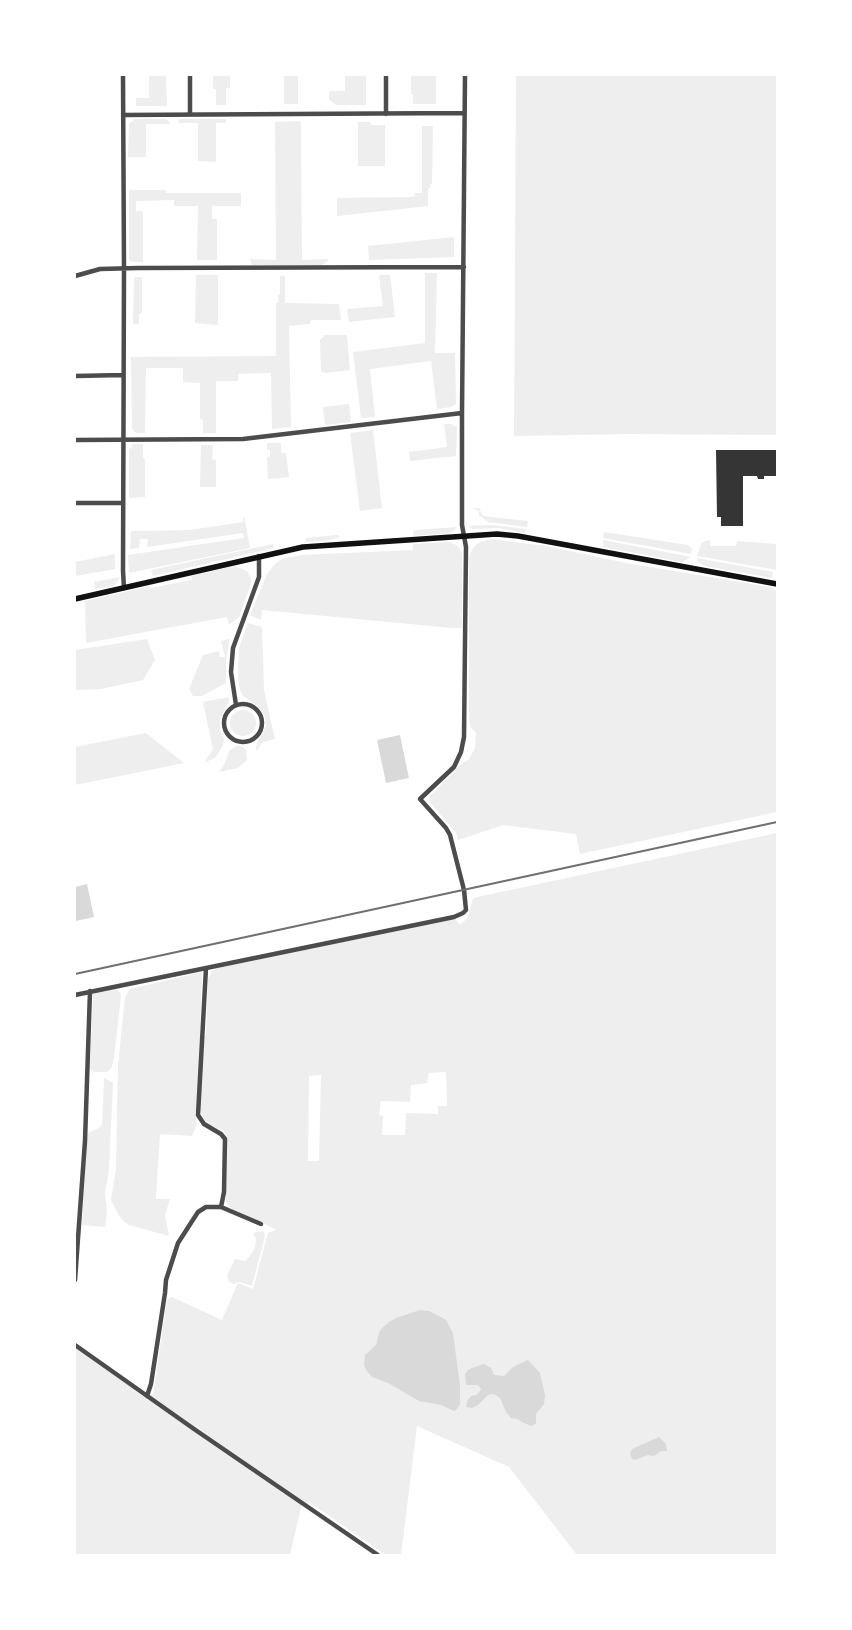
<!DOCTYPE html>
<style>
body{margin:0}
#map{position:relative;width:852px;height:1630px;overflow:hidden;background:#fff;font-family:"PT Sans Narrow",sans-serif}
canvas{display:block}
.frame{position:absolute;inset:0;border:76px solid #fff;pointer-events:none}
</style>
<div id="map">
<canvas width="852" height="1630"></canvas>
<div class="frame"></div>
</div>
<script>
const ctx = document.querySelector('canvas').getContext('2d');
ctx.lineJoin = 'round';
function paint(path, color) {
  ctx.fillStyle = color;
  ctx.fill(path, 'evenodd');
}
function toPath(rows) {
  const path = new Path2D();
  for (const r of rows) {
    if (r.length === 3) {
      path.moveTo(r[0] + r[2], r[1]);
      path.arc(r[0], r[1], r[2], 0, 2 * Math.PI);
      continue;
    }
    path.moveTo(r[0], r[1]);
    for (let i = 2; i < r.length; i += 2) path.lineTo(r[i], r[i + 1]);
  }
  return path;
}
function stroke(path, color, width, dash) {
  ctx.strokeStyle = color;
  ctx.lineWidth = width;
  ctx.lineCap = dash ? 'butt' : 'round';
  ctx.setLineDash(dash || []);
  ctx.stroke(path);
}
paint(toPath([
 [149,75,166,75,167,106,136,106,136,98,149,98],
 [213,75,230,75,230,88,226,88,226,105,216,105,216,89,213,89],
 [284,75,298,75,298,104,284,104],
 [345,75,366,75,366,105,337,105,333,103,329,99,329,91,345,91],
 [411,75,436,75,436,104,413,104,413,94,411,94],
 [516,75,776,75,777,435,629,434,514,436],
 [135,119,166,119,169,121,170,124,146,124,146,157,128,157,129,124],
 [179,119,226,119,226,123,216,123,216,162,198,161,198,123,178,123],
 [301,121,302,260,328,259,328,261,322,265,252,265,250,259,276,260,275,122],
 [358,122,370,122,371,125,385,125,385,166,358,166],
 [422,126,433,126,432,184,430,184,431,188,428,188,428,206,337,216,337,198,414,197,415,193,422,193],
 [129,190,166,190,166,193,241,193,241,206,212,206,212,219,217,219,217,260,197,260,198,206,174,206,174,200,136,201,136,211,143,211,143,262,131,262,129,259],
 [454,237,454,257,369,260,368,246],
 [425,273,437,273,435,353,455,353,456,404,451,407,437,409,431,361,370,369,375,417,361,418,353,352,425,343],
 [196,275,218,275,218,325,195,323],
 [379,275,390,275,395,317,349,322,347,309,383,306],
 [280,276,285,276,285,303,339,304,341,320,311,320,310,324,289,326,291,427,272,429,271,373,238,374,238,381,216,381,216,433,203,433,203,420,200,419,200,383,183,382,183,368,146,368,145,433,136,433,132,429,131,357,276,356,276,303,278,303,278,295,280,294],
 [136,277,142,277,142,313,139,314,139,324,133,324,134,279],
 [325,335,347,335,350,370,325,373,321,371,320,340],
 [349,404,351,422,325,425,323,407],
 [444,424,451,424,457,427,456,456,410,461,409,452,447,447],
 [373,430,382,508,360,511,350,433],
 [267,443,281,443,281,453,286,453,289,477,268,479,267,457,270,457,270,450,267,450],
 [133,444,143,444,143,458,145,459,145,497,129,498,129,450],
 [201,445,213,445,212,459,216,460,216,487,200,487],
 [472,508,479,508,483,516,528,521,527,527,488,522,478,514,479,514,479,511],
 [244,515,250,548,129,573,128,555,244,538,243,533,147,547,148,539,140,539,139,548,130,549,131,531,190,530,243,522],
 [492,525,526,529,525,533,498,528,473,529,468,526],
 [457,527,451,533,413,536,414,530],
 [604,532,688,545,692,549,691,554,603,538],
 [338,535,340,537,326,541,305,542,306,538],
 [491,539,546,546,626,563,770,587,777,591,777,812,580,854,576,834,503,825,458,840,456,833,429,801,430,796,459,766,469,759,475,748,476,733,470,726,469,719,469,559,470,553,474,547,480,542],
 [603,540,691,557,682,562,603,547],
 [710,540,710,546,736,546,737,541,777,544,777,570,697,556,701,544,705,541],
 [450,542,458,546,462,553,462,628,452,628,262,610,261,620,250,615,267,574,275,564,282,559,301,555,413,550,413,544],
 [273,544,274,548,153,576,151,570],
 [115,554,115,569,75,576,75,562],
 [697,558,773,572,772,578,705,566,699,563],
 [235,566,247,571,251,578,251,584,239,617,229,625,227,617,86,643,85,601,150,586,151,588,181,582,192,580,191,576],
 [120,577,117,583,113,586,95,589,94,582],
 [248,623,262,627,264,690,275,739,261,743,258,750,256,750,257,743,266,726,265,717,258,706,243,696,240,690,238,679,239,648],
 [147,639,155,660,143,680,101,689,75,690,75,650],
 [230,639,226,659,226,683,202,696,193,696,189,689,203,655,219,651,220,657,225,657,221,641],
 [229,697,229,703,220,719,220,730,224,738,223,745,216,757,204,763,213,749,203,702],
 [243,723,13],
 [146,733,184,763,75,785,75,747],
 [236,746,241,746,246,750,247,760,238,768,219,772,224,765,229,751],
 [777,833,777,1555,577,1555,509,1467,417,1426,401,1555,386,1555,309,1502,301,1507,290,1555,75,1555,75,1348,143,1396,153,1395,167,1300,172,1297,222,1320,238,1283,253,1289,268,1233,276,1230,258,1220,232,1209,226,1202,226,1137,224,1131,206,1123,200,1110,195,1112,197,1124,192,1136,160,1134,156,1199,170,1199,165,1215,169,1236,129,1225,122,1220,116,1210,111,1200,116,1169,118,1066,125,997,130,989,202,972,200,1034,206,1036,208,979,212,971,218,968,450,920,456,919,459,925,467,919,473,898],
 [446,1072,447,1106,438,1106,438,1114,406,1113,405,1135,382,1135,383,1116,379,1115,381,1101,410,1102,411,1085,427,1083,429,1073],
 [321,1075,319,1161,308,1161,309,1076],
 [115,989,119,991,121,995,114,1059,111,1069,107,1072,94,1072,90,1069,93,993],
 [104,1078,113,1083,109,1171,105,1193,107,1212,105,1227,82,1225,87,1134,102,1126],
 [263,1231,265,1236,252,1286,239,1282,234,1284,229,1282,227,1275,235,1259,245,1261,249,1257,255,1248,256,1239,253,1233]
]), '#eee');
paint(toPath([
 [400,735,409,778,386,783,377,740],
 [87,884,94,917,76,921,75,887],
 [420,1310,429,1311,441,1317,446,1320,453,1333,460,1386,460,1404,458,1408,454,1411,441,1405,419,1401,388,1383,372,1377,366,1370,364,1365,365,1355,376,1345,379,1333,381,1329,389,1322,396,1318],
 [528,1360,540,1373,545,1395,544,1404,536,1414,536,1423,534,1425,531,1426,522,1422,518,1419,511,1418,506,1412,500,1398,494,1394,488,1395,478,1405,472,1408,466,1407,467,1401,471,1396,476,1395,481,1390,480,1387,477,1385,466,1385,465,1374,469,1369,484,1364,491,1368,494,1375,504,1376,513,1367],
 [659,1437,666,1444,667,1451,661,1451,654,1456,648,1455,635,1460,632,1459,630,1454,632,1449]
]), '#d9d9d9');
paint(toPath([
 [716,450,777,450,777,476,764,476,764,479,758,479,757,476,743,476,743,526,721,526,721,517,717,517]
]), '#353535');
stroke(toPath([
 [123,75,124,269,123,571,124,588],
 [386,75,386,114],
 [190,114,190,75],
 [123,115,464,113],
 [75,276,100,269,138,268,464,267],
 [75,376,123,375],
 [75,440,243,439,462,413],
 [75,503,123,503],
 [243,723,19],
 [236,705,231,672,233,648,259,577,259,556],
 [206,968,198,1115,204,1124,221,1134,225,1139,224,1192,221,1207,261,1224],
 [75,995,454,917,463,913,466,910,464,890,450,835,446,828,420,799,454,767,461,752,464,737,466,547,462,525,462,413,465,75],
 [75,1280,85,1141,90,991],
 [75,1345,194,1429,378,1555],
 [147,1396,151,1384,165,1293,166,1280,178,1243,198,1212,206,1207,221,1207]
]), '#4c4c4c', 4.5);
stroke(toPath([
 [75,599,303,547,497,534,518,536,777,584]
]), '#111', 5.5);
stroke(toPath([
 [75,974,777,822]
]), '#707070', 2);
</script>
